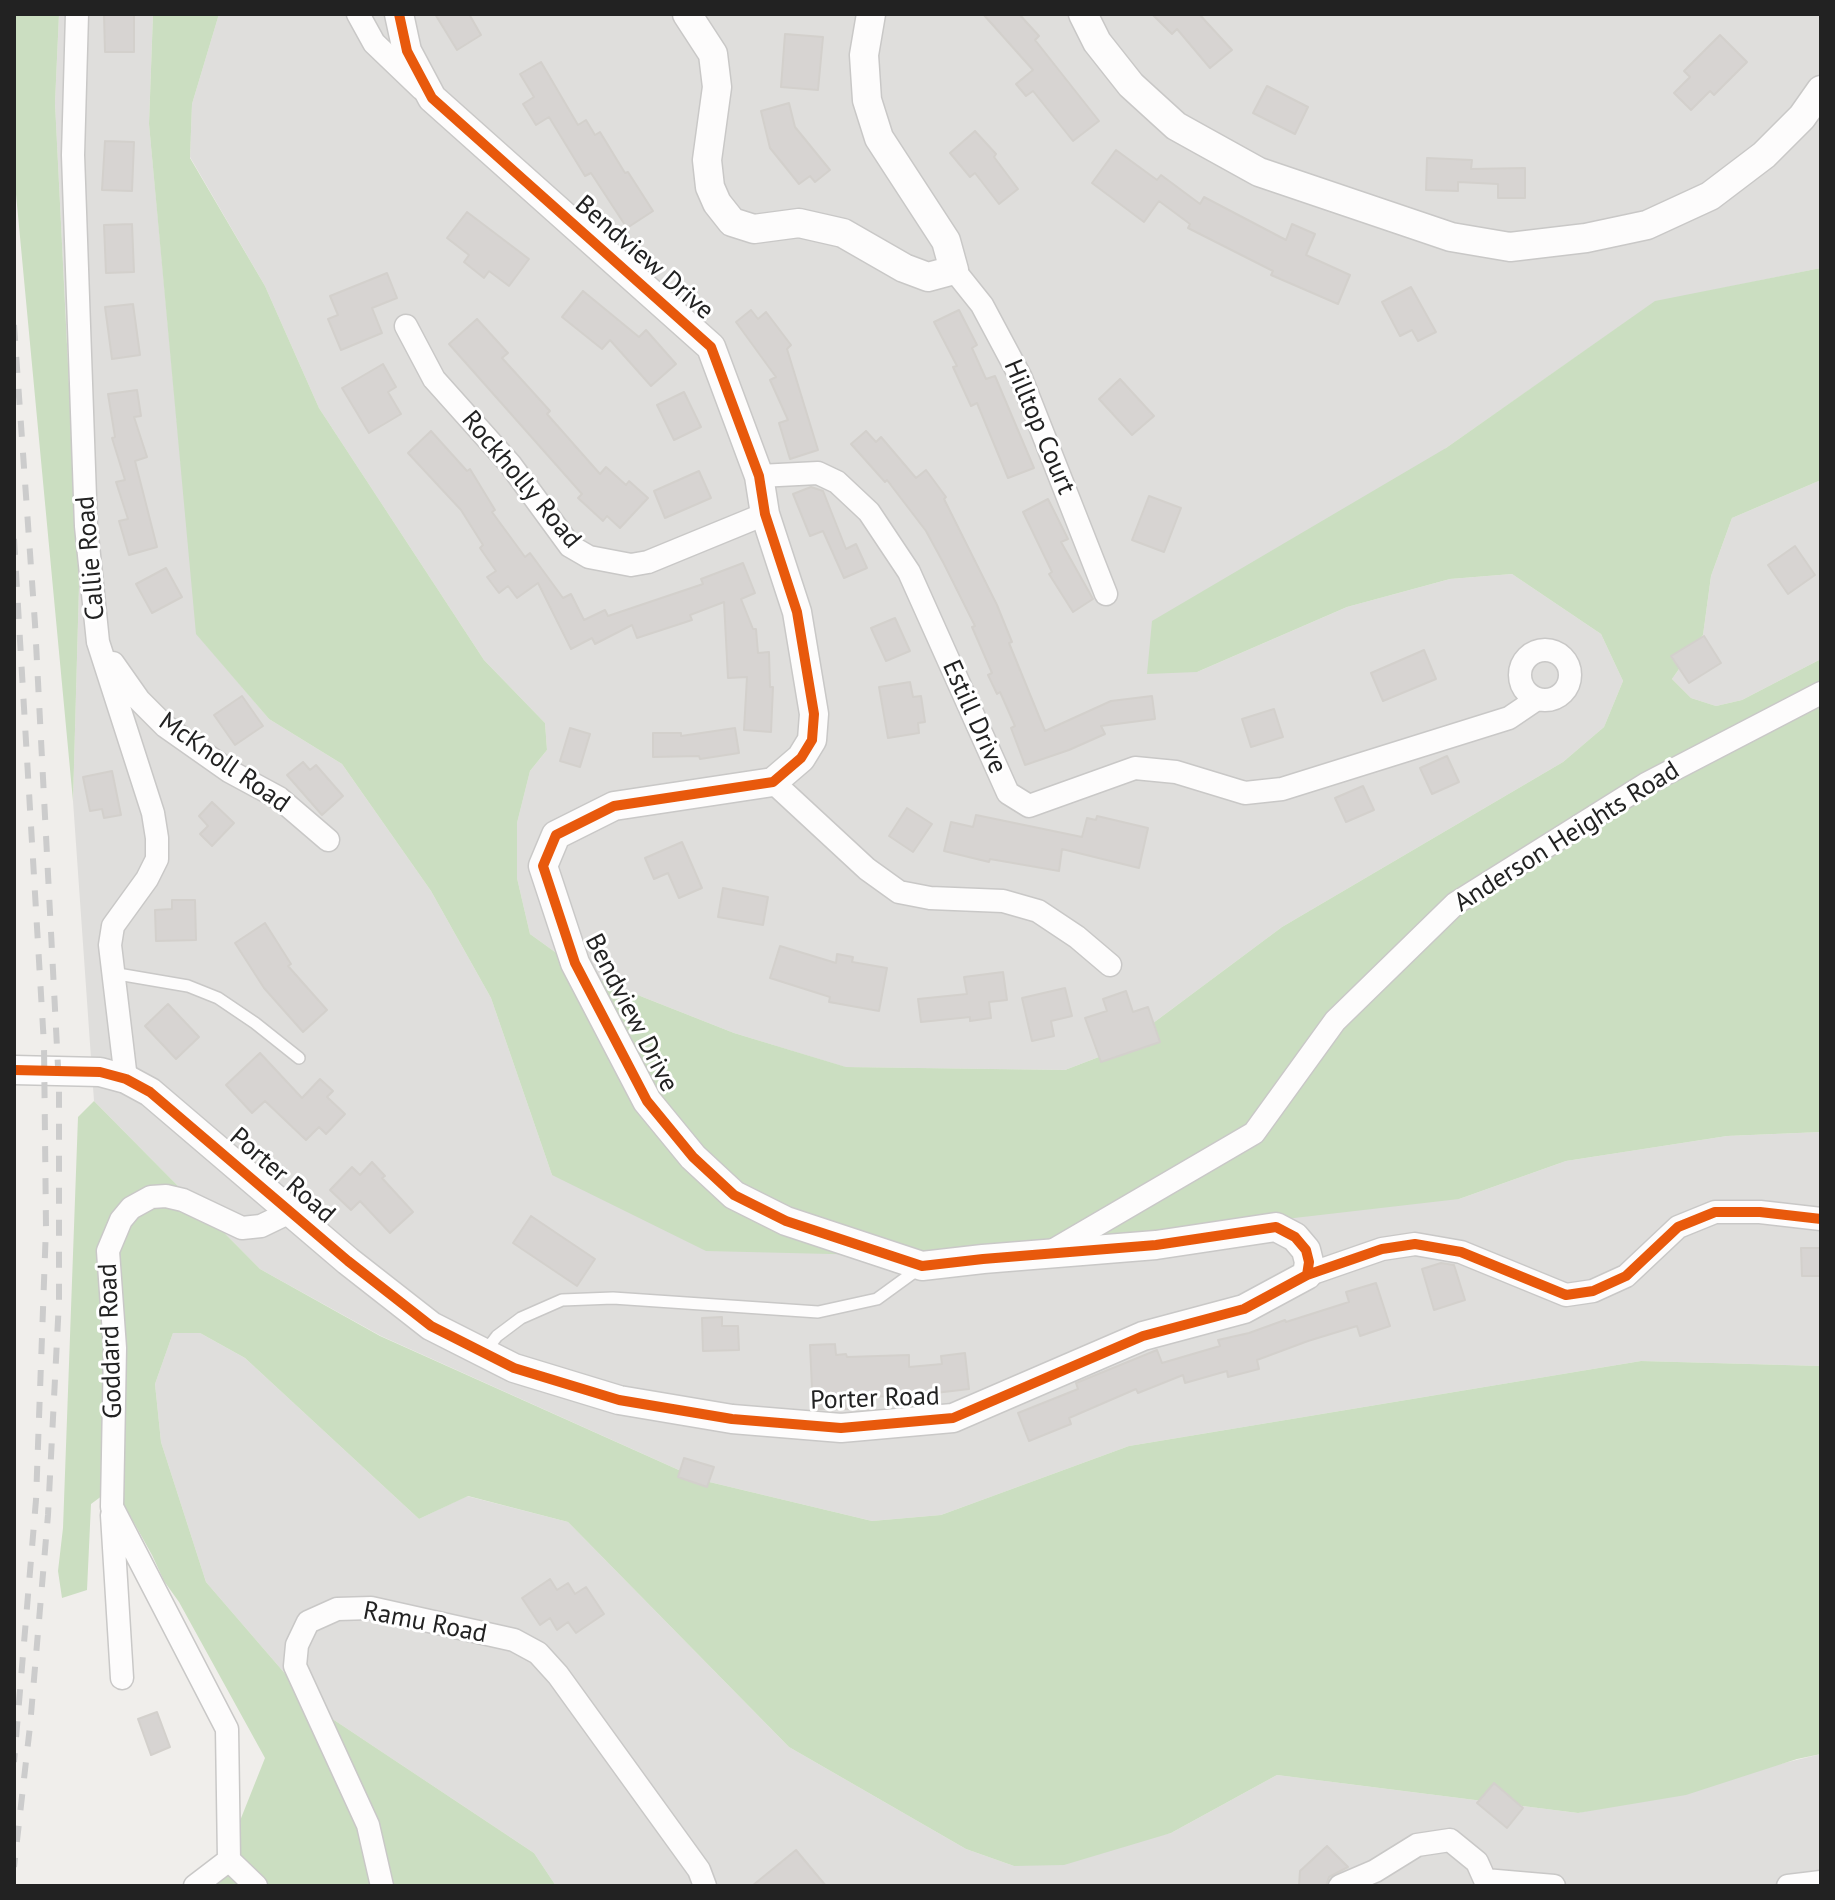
<!DOCTYPE html>
<style>
body{margin:0}
#map{position:relative;width:1835px;height:1900px;overflow:hidden;background:#f0eeeb;font-family:"PT Sans",sans-serif}
canvas{display:block}
.frame{position:absolute;inset:0;border:16px solid #222;pointer-events:none}
</style>
<div id="map">
<canvas width="1835" height="1900"></canvas>
<div class="frame"></div>
</div>
<script>
const ctx = document.querySelector('canvas').getContext('2d');
ctx.lineJoin = 'round';
function paint(path, color) {
  ctx.fillStyle = color;
  ctx.fill(path, 'evenodd');
}
function toPath(rows) {
  const path = new Path2D();
  for (const r of rows) {
    if (r.length === 3) {
      path.moveTo(r[0] + r[2], r[1]);
      path.arc(r[0], r[1], r[2], 0, 2 * Math.PI);
      continue;
    }
    path.moveTo(r[0], r[1]);
    for (let i = 2; i < r.length; i += 2) path.lineTo(r[i], r[i + 1]);
  }
  return path;
}
function stroke(path, color, width, dash) {
  ctx.strokeStyle = color;
  ctx.lineWidth = width;
  ctx.lineCap = dash ? 'butt' : 'round';
  ctx.setLineDash(dash || []);
  ctx.stroke(path);
}
function write(font, color, halo, rows, align = 'center') {
  ctx.font = font + ' "PT Sans",sans-serif';
  ctx.lineWidth = 6;
  ctx.setLineDash([]);
  ctx.textBaseline = 'middle';
  ctx.strokeStyle = halo;
  ctx.fillStyle = color;
  for (const [text, x, y, turn = 0] of rows) {
    ctx.save();
    ctx.translate(x, y);
    ctx.rotate((+turn || 0) * Math.PI / 180);
    ctx.textAlign = isNaN(turn) ? turn : align;
    if (halo) ctx.strokeText(text, 0, 0);
    ctx.fillText(text, 0, 0);
    ctx.restore();
  }
}
paint(toPath([
 [59,14,153,14,149,124,197,634,269,719,342,764,431,891,491,998,552,1175,1459,1199,1566,1161,1727,1136,1821,1132,1821,1366,1641,1361,1129,1446,941,1515,872,1521,701,1480,381,1336,260,1269,94,1101,73,801,79,586,55,103],
 [219,14,1821,14,1821,268,1655,302,1446,448,1197,672,1347,607,1450,579,1512,574,1601,634,1623,681,1604,727,1563,762,1282,927,1117,1050,1065,1070,845,1067,734,1033,587,975,530,934,517,878,517,823,530,771,547,750,545,723,484,660,319,408,265,286,190,157,192,104],
 [1821,480,1821,659,1742,700,1716,706,1691,698,1672,679,1703,635,1711,576,1732,518],
 [173,1333,200,1333,245,1358,419,1519,467,1496,568,1522,789,1747,966,1849,1014,1866,1171,1833,1277,1775,1578,1813,1821,1754,1821,1886,556,1886,534,1853,313,1706,206,1582,161,1442,155,1384]
]), '#dfdedc');
paint(toPath([
 [14,14,59,14,55,103,79,586,73,801,14,173],
 [153,14,219,14,192,104,190,158,265,286,319,408,484,660,545,723,547,750,530,771,517,823,517,878,530,934,587,975,734,1033,846,1067,1065,1070,1117,1050,1282,927,1563,762,1604,727,1623,681,1601,634,1512,574,1450,579,1347,607,1197,672,1147,674,1152,621,1446,448,1655,301,1821,268,1821,480,1732,518,1711,576,1703,635,1672,679,1691,698,1716,706,1742,700,1821,659,1821,1132,1727,1136,1566,1161,1459,1199,956,1257,706,1251,552,1175,491,998,431,891,342,764,269,719,196,634,149,124],
 [94,1101,260,1269,380,1336,701,1480,872,1521,941,1515,1129,1446,1641,1361,1821,1366,1821,1754,1797,1759,1686,1795,1578,1813,1277,1775,1171,1833,1064,1865,1014,1866,966,1849,789,1747,568,1522,468,1496,419,1519,245,1358,200,1333,173,1333,155,1384,161,1442,206,1582,313,1706,534,1853,556,1886,214,1886,265,1758,179,1602,164,1581,152,1555,114,1487,91,1504,87,1590,62,1598,58,1571,63,1528,78,1117]
]), '#cbdec1');
const building = toPath([
 [104,14,134,14,134,52,105,52,104,14],
 [435,14,469,14,481,35,457,50,435,14],
 [983,14,1019,14,1039,36,1035,40,1099,121,1073,141,1033,91,1026,96,1016,84,1033,70,983,14],
 [1152,14,1199,14,1232,50,1210,68,1177,29,1172,34,1152,14],
 [785,34,823,37,818,90,781,87,785,34],
 [1720,35,1747,62,1714,95,1710,91,1691,110,1674,93,1690,77,1684,71,1720,35],
 [541,62,578,125,586,120,595,135,600,132,625,173,628,172,653,211,627,228,591,173,585,176,549,117,536,125,523,104,534,97,520,74,541,62],
 [1267,86,1308,107,1295,134,1253,113,1267,86],
 [789,103,795,127,830,170,815,182,810,176,799,184,770,148,761,111,789,103],
 [975,131,996,154,994,157,1018,189,999,204,975,173,970,177,950,153,975,131],
 [105,141,134,142,132,191,102,190,105,141],
 [1116,150,1157,180,1161,175,1200,204,1204,197,1286,240,1292,224,1315,234,1306,255,1350,275,1338,304,1271,275,1273,271,1188,228,1190,224,1159,201,1144,222,1092,183,1116,150],
 [1427,158,1472,160,1471,169,1525,168,1525,198,1498,198,1498,184,1458,182,1458,191,1426,190,1427,158],
 [467,212,529,259,509,286,489,271,484,278,464,262,469,255,447,238,467,212],
 [132,224,134,272,106,273,104,225,132,224],
 [387,273,397,298,372,308,382,333,341,350,328,319,338,315,330,296,387,273],
 [1411,287,1436,332,1418,341,1412,330,1400,336,1382,302,1411,287],
 [583,291,639,337,646,330,676,364,651,386,610,340,602,349,562,317,583,291],
 [133,304,140,355,112,359,105,307,133,304],
 [751,310,758,319,766,312,791,345,787,349,818,450,790,459,779,423,788,420,770,380,776,377,736,322,751,310],
 [959,310,977,345,972,348,986,379,995,376,1034,468,1008,478,977,403,971,406,953,367,957,366,934,322,959,310],
 [477,319,508,353,502,358,550,411,547,414,600,474,606,467,626,485,629,481,648,498,620,528,607,516,603,521,578,498,582,494,449,344,477,319],
 [383,364,396,387,388,392,401,414,369,433,342,388,383,364],
 [1120,379,1154,416,1132,435,1099,399,1120,379],
 [137,390,141,416,134,417,147,457,135,461,157,547,129,555,119,521,128,519,116,482,125,480,112,438,115,437,108,394,137,390],
 [684,392,701,427,674,440,657,405,684,392],
 [431,431,467,471,470,469,495,510,492,512,525,557,530,553,563,598,571,594,584,620,605,610,608,616,703,584,701,579,743,563,755,593,741,599,753,629,756,629,758,653,769,652,770,687,773,687,771,732,744,730,747,677,728,678,724,602,690,615,692,620,637,638,632,625,595,644,592,638,571,649,538,583,517,598,508,586,499,593,487,577,496,571,480,548,483,545,461,510,408,453,431,431],
 [866,431,876,442,881,437,916,478,926,470,946,497,944,499,997,605,1012,642,1009,643,1045,731,1111,701,1152,696,1155,719,1101,726,1105,734,1069,750,1025,765,1011,728,1015,726,1000,692,997,694,988,675,992,673,972,627,975,626,944,564,926,531,887,480,885,482,851,444,866,431],
 [699,471,711,498,665,518,654,491,699,471],
 [811,487,823,491,846,549,856,544,867,568,844,578,823,531,810,536,793,494,811,487],
 [1149,496,1181,508,1164,552,1132,540,1149,496],
 [1048,499,1068,539,1061,542,1093,599,1073,612,1049,574,1052,572,1023,512,1048,499],
 [1795,546,1815,575,1788,594,1768,565,1795,546],
 [166,568,182,597,152,613,136,584,166,568],
 [895,618,910,651,886,661,871,628,895,618],
 [1704,636,1721,663,1689,683,1671,656,1704,636],
 [1424,650,1436,679,1383,701,1371,673,1424,650],
 [910,682,913,697,921,696,925,722,918,723,919,733,888,738,879,687,910,682],
 [242,696,263,726,235,745,214,715,242,696],
 [1274,709,1283,737,1251,747,1242,719,1274,709],
 [570,728,590,734,580,767,560,761,570,728],
 [735,728,739,753,700,759,699,756,653,757,653,733,681,733,681,736,735,728],
 [1447,756,1459,782,1432,794,1420,768,1447,756],
 [303,762,310,770,316,765,343,796,322,815,287,775,303,762],
 [112,771,121,815,104,818,102,809,90,811,83,777,112,771],
 [1363,786,1374,810,1346,822,1335,798,1363,786],
 [212,802,234,823,212,846,200,834,208,826,199,816,212,802],
 [907,808,932,824,913,852,889,836,907,808],
 [976,815,1082,837,1087,818,1096,820,1097,816,1148,828,1139,868,1062,849,1059,871,990,859,989,862,944,851,951,822,973,827,976,815],
 [682,842,702,888,679,898,668,873,654,879,645,858,682,842],
 [723,888,768,897,763,925,718,917,723,888],
 [172,900,195,900,196,940,156,941,155,910,172,909,172,900],
 [265,923,291,964,288,966,327,1010,303,1032,264,988,235,943,265,923],
 [780,946,836,963,837,954,853,957,852,962,887,968,879,1011,829,1002,830,997,770,978,780,946],
 [1003,972,1007,1000,989,1002,991,1018,970,1021,970,1017,921,1022,918,999,967,994,964,977,1003,972],
 [1065,988,1072,1016,1051,1021,1054,1036,1032,1041,1022,998,1065,988],
 [1126,991,1133,1012,1148,1007,1160,1042,1101,1062,1085,1018,1107,1011,1103,999,1126,991],
 [168,1004,199,1037,176,1059,145,1026,168,1004],
 [260,1053,302,1098,320,1079,333,1091,327,1097,345,1114,326,1134,319,1127,306,1140,265,1101,252,1113,226,1085,260,1053],
 [372,1162,385,1176,382,1178,413,1212,390,1233,360,1201,351,1210,330,1190,352,1167,360,1175,372,1162],
 [531,1216,595,1259,577,1286,513,1243,531,1216],
 [1801,1248,1821,1248,1821,1276,1802,1276,1801,1248],
 [1441,1263,1454,1265,1465,1300,1434,1310,1422,1269,1441,1263],
 [1376,1283,1390,1326,1360,1336,1357,1326,1308,1341,1257,1360,1259,1369,1228,1377,1227,1371,1185,1383,1183,1375,1138,1393,1136,1389,1069,1418,1071,1424,1029,1441,1018,1413,1078,1389,1076,1383,1157,1350,1162,1363,1220,1346,1218,1340,1249,1333,1285,1320,1286,1322,1349,1302,1346,1292,1376,1283],
 [722,1317,722,1326,738,1326,739,1350,703,1351,702,1318,722,1317],
 [835,1344,836,1355,846,1354,847,1357,909,1355,909,1367,942,1364,941,1356,965,1353,969,1389,910,1396,848,1397,848,1409,813,1409,810,1345,835,1344],
 [684,1458,714,1467,707,1487,678,1477,684,1458],
 [550,1579,557,1590,568,1583,575,1594,586,1587,604,1614,576,1633,568,1622,557,1630,550,1618,540,1625,522,1598,550,1579],
 [157,1712,170,1747,151,1755,138,1719,157,1712],
 [1494,1783,1523,1808,1507,1828,1477,1803,1494,1783],
 [1327,1846,1348,1867,1329,1877,1326,1886,1299,1886,1300,1871,1327,1846],
 [796,1850,826,1886,752,1886,796,1850]
]);
paint(building, '#d7d4d2');
stroke(building, '#d3d0cc', 2);
const service = toPath([
 [112,973,188,986,218,998,255,1023,299,1058],
 [484,1353,497,1336,521,1318,562,1300,613,1298,818,1312,877,1299,921,1267]
]);
const minor = toPath([
 [77,14,73,155,86,526,98,642,153,813,157,838,157,859,147,879,113,926,110,945,126,1079],
 [358,14,374,43,422,89],
 [954,270,982,305,1021,378,1106,594],
 [406,326,434,379,510,464,570,546,589,557,631,565,648,562,765,514],
 [759,476,818,473,837,482,869,512,909,572,1008,793,1029,806,1135,768,1176,772,1245,793,1282,789,1509,718,1537,699],
 [1545,675,25],
 [113,663,139,700,165,726,229,771,279,798,328,840],
 [773,782,867,869,899,892,930,898,1003,901,1038,911,1077,937,1110,965],
 [1052,1251,1254,1133,1335,1021,1456,903,1646,784,1821,693],
 [1307,1275,1382,1249,1415,1244,1461,1252,1566,1295,1593,1291,1626,1276,1678,1227,1715,1212,1760,1212,1821,1219],
 [112,1515,122,1678],
 [229,1860,256,1886],
 [195,1886,229,1860,227,1729,112,1507,115,1348,108,1251,121,1220,131,1208,151,1197,166,1196,183,1200,242,1228,261,1226,290,1212],
 [382,1886,368,1825,295,1666,297,1645,308,1622,337,1609,371,1608,514,1640,538,1653,558,1675,699,1870,705,1886],
 [1340,1886,1375,1871,1417,1845,1450,1840,1477,1862,1485,1880,1554,1886],
 [1788,1886,1821,1882]
]);
const tertiary = toPath([
 [687,14,713,54,717,87,707,160,710,187,717,203,732,222,754,229,799,223,843,233,904,268,928,277,954,270,946,241,879,138,867,100,864,55,871,14],
 [1083,14,1097,42,1131,85,1176,126,1203,141,1259,172,1451,237,1510,247,1586,238,1647,225,1710,196,1764,155,1802,117,1821,90],
 [14,1070,100,1072,126,1079,150,1092,348,1261,431,1326,514,1368,619,1400,732,1419,841,1428,953,1418,1143,1336,1244,1309,1307,1275,1309,1262,1306,1250,1295,1237,1276,1227,1156,1245,983,1259,922,1266,786,1221,734,1195,693,1157,647,1101,575,963,543,866,556,835,614,806,773,782,801,758,812,740,814,714,797,612,765,514,759,476,711,347,432,98,407,51,399,14]
]);
stroke(service, '#c9c8c7', 14);
stroke(minor, '#c9c8c7', 25);
stroke(tertiary, '#c9c8c7', 31);
stroke(service, '#fdfcfc', 11);
stroke(minor, '#fdfcfc', 22);
stroke(tertiary, '#fdfcfc', 28);
stroke(toPath([
 [14,325,35,624,59,1086,59,1301,48,1515,30,1726,14,1867],
 [14,539,44,1045,46,1227,36,1500,14,1762]
]), '#ccc', 6, [16, 16]);
stroke(toPath([
 [399,14,407,51,432,98,711,347,759,476,765,514,797,612,814,714,812,740,801,758,773,782,614,806,556,835,543,866,575,963,647,1101,693,1157,734,1195,786,1221,922,1266,983,1259,1156,1245,1276,1227,1295,1237,1306,1250,1309,1262,1307,1275],
 [14,1070,100,1072,126,1079,150,1092,348,1261,431,1326,514,1368,619,1400,732,1419,841,1428,953,1418,1143,1336,1244,1309,1307,1275,1382,1249,1415,1244,1461,1252,1566,1295,1593,1291,1626,1276,1678,1227,1715,1212,1760,1212,1821,1219]
]), '#e8590c', 10);
write('26px', '#222', '#fff', [
 ["Bendview Drive",644,258,41],
 ["Hilltop Court",1039,427,67],
 ["Rockholly Road",521,480,50],
 ["Callie Road",91,558,-95],
 ["Estill Drive",974,717,66],
 ["McKnoll Road",224,763,35],
 ["Anderson Heights Road",1567,837,-32],
 ["Bendview Drive",631,1013,63],
 ["Porter Road",282,1176,41],
 ["Goddard Road",111,1341,-92],
 ["Porter Road",875,1399,-2],
 ["Ramu Road",425,1623,11]
]);
</script>
